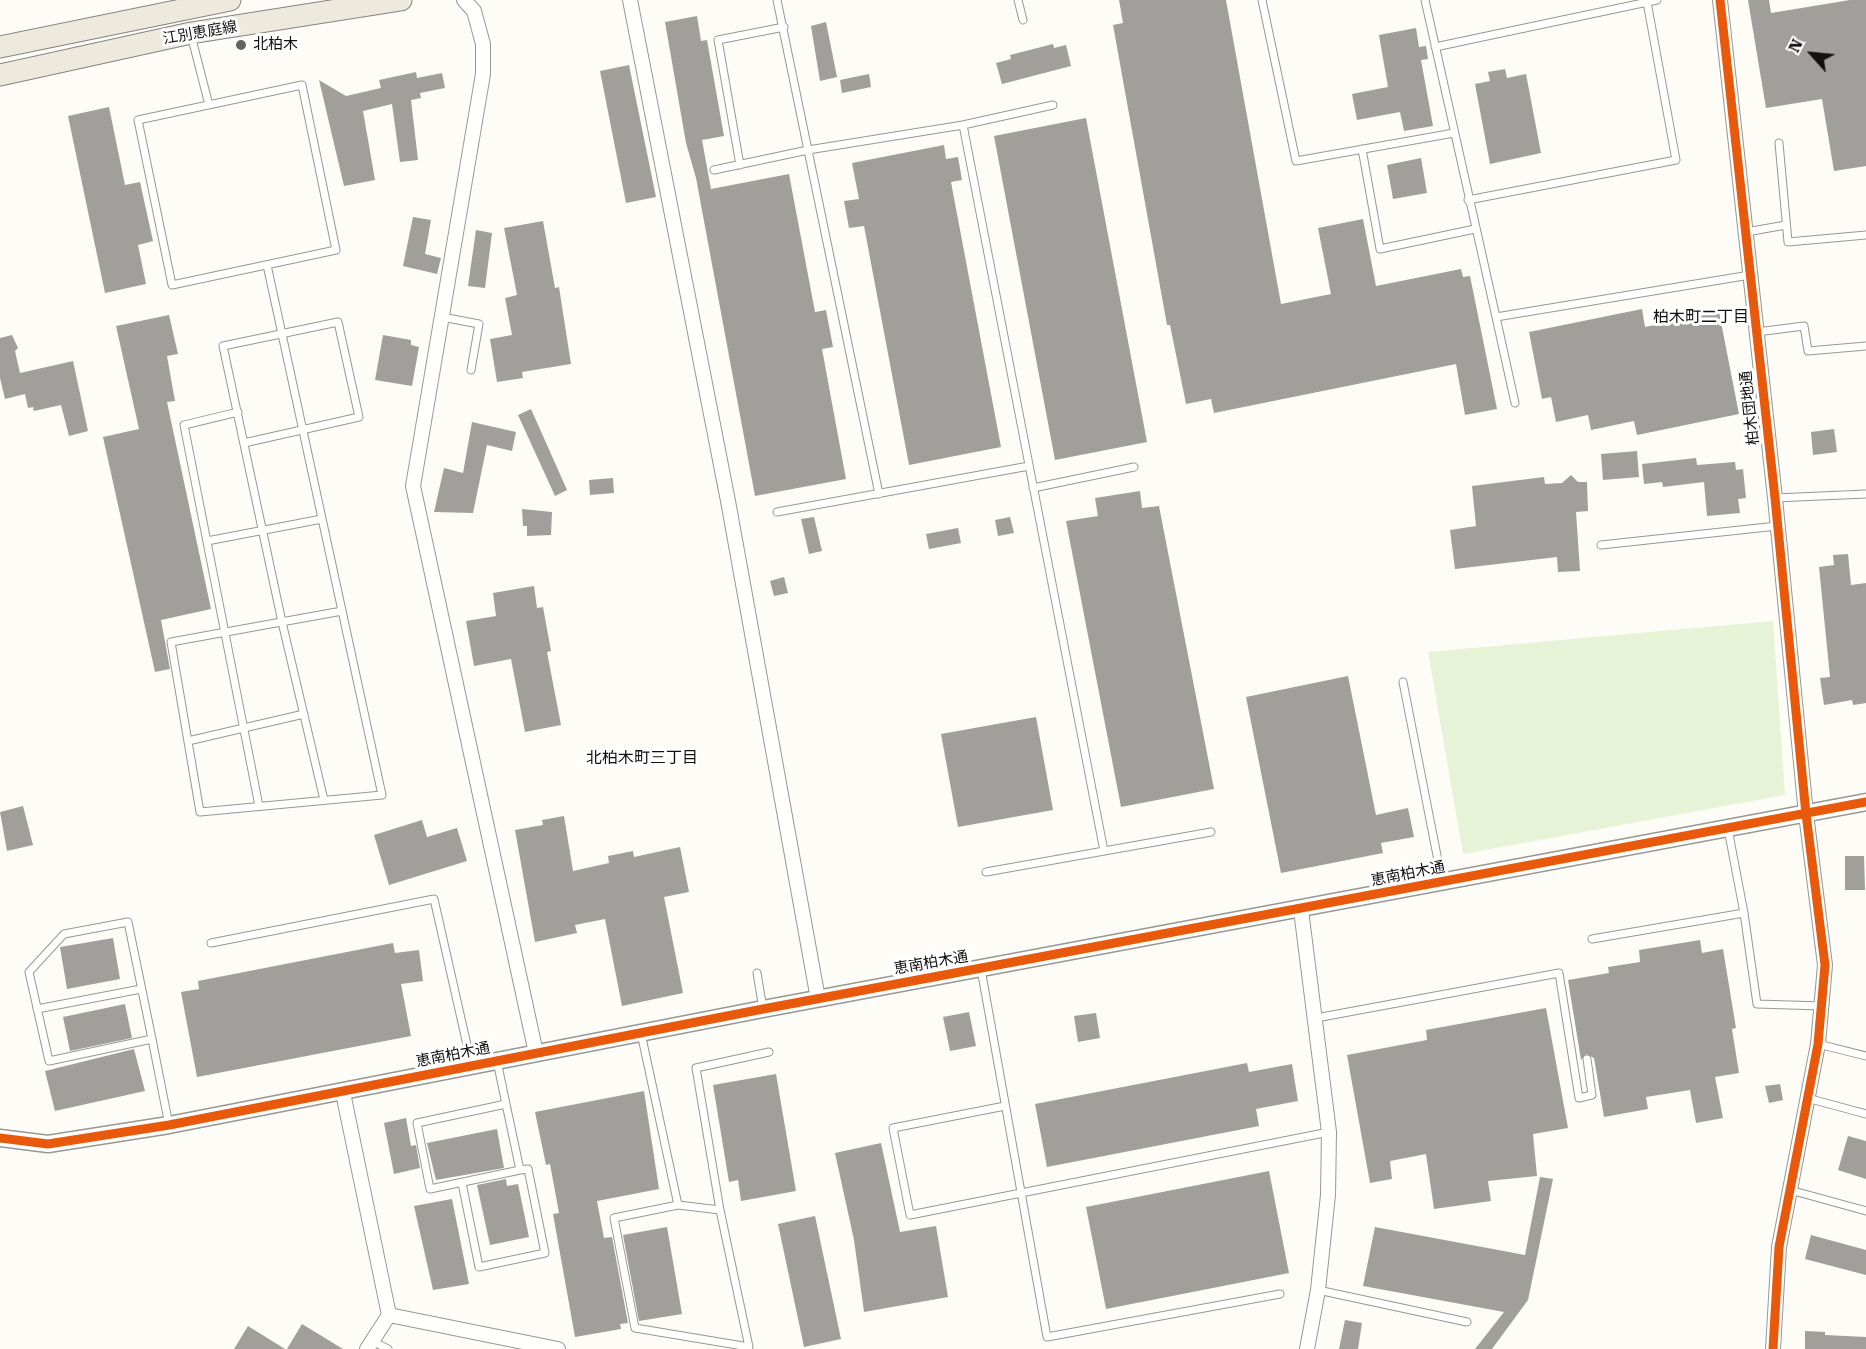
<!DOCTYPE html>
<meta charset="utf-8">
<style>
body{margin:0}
#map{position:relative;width:1866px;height:1349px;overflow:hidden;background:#fdfcf7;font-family:"Roboto Serif",serif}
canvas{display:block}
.north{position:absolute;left:1782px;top:24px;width:60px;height:60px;-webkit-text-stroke:4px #fff;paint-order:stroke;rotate:297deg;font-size:16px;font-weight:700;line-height:24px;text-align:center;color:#111}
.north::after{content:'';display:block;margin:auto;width:21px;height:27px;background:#111;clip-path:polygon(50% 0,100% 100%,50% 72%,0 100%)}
</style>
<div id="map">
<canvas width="1866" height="1349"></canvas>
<div class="north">N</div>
</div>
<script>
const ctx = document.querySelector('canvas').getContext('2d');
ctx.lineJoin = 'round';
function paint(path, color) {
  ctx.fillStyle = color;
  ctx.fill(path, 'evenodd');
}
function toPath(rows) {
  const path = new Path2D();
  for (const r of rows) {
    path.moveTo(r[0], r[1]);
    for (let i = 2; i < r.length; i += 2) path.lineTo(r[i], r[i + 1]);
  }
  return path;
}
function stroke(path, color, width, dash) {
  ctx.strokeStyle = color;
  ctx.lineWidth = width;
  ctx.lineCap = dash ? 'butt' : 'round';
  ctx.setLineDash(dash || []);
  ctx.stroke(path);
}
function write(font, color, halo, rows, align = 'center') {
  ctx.font = font + ' "Roboto Serif","Noto Sans JP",serif';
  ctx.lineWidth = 6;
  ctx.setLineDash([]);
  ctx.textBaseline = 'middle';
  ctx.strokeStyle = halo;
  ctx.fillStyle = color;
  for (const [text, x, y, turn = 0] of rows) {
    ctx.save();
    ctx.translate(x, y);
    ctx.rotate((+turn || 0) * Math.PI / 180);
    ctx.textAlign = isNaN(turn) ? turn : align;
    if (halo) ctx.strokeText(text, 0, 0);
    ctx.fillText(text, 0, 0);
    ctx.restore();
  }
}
paint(toPath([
 [1773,621,1785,795,1463,854,1428,652]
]), '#e7f3d7');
paint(toPath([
 [1119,0,1226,0,1281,304,1331,294,1318,228,1363,219,1376,286,1461,269,1463,277,1470,276,1497,409,1465,415,1456,364,1214,413,1211,399,1186,404,1170,325,1167,325,1113,25,1123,23],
 [1748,0,1769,0,1771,13,1850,0,1866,0,1866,166,1834,171,1822,99,1766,108],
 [697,16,701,41,707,40,724,136,702,140,711,189,789,174,815,312,826,310,833,347,822,349,846,479,755,496,696,178,686,143,665,22],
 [826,22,837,77,820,81,811,26],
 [1416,28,1419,47,1426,46,1428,59,1421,60,1433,126,1404,131,1400,112,1357,120,1352,94,1388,87,1379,35],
 [1053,44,1054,48,1066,45,1071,66,1002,84,996,63,1011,59,1010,55],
 [629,65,656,197,626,203,600,71],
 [1505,69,1507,78,1526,74,1541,153,1490,164,1475,84,1490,81,1488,72],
 [416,72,417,78,442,73,445,88,420,93,421,98,411,100,418,160,400,162,392,104,363,111,375,180,344,186,319,80,346,96,381,88,379,80],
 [869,74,871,87,842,93,840,80],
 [109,107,125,185,140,182,153,241,138,245,146,284,105,293,68,116],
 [1086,118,1147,442,1055,460,994,136],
 [944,145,946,159,958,157,962,180,951,182,1001,447,909,465,864,226,849,228,844,201,859,199,852,163],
 [1421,158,1427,193,1393,199,1387,165],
 [413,217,431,220,425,254,441,258,437,274,403,266],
 [543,221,555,288,559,287,571,364,522,372,523,378,497,382,490,339,512,335,505,298,517,295,504,228],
 [476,230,492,233,485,288,468,286],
 [1642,309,1645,327,1719,312,1739,414,1637,435,1634,421,1591,430,1588,415,1556,422,1551,397,1542,399,1529,332],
 [169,315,178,354,167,356,175,401,167,402,211,609,161,620,170,669,155,672,103,437,139,429,116,326],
 [12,335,18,348,15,351,20,373,73,361,88,431,69,436,61,405,34,411,33,407,28,408,25,394,5,399,0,378,0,338],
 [383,335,411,340,411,345,419,347,412,386,375,380],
 [531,409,567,490,555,496,518,415],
 [472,422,516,432,512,451,487,445,473,513,434,512,444,468,463,473],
 [1834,429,1837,452,1813,455,1811,432],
 [1637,451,1639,477,1603,480,1601,454],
 [1696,458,1697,465,1735,462,1736,470,1743,469,1746,498,1738,499,1740,513,1707,516,1704,482,1663,487,1662,482,1644,484,1642,464],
 [1571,475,1578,482,1587,482,1588,511,1576,512,1580,571,1558,572,1557,557,1455,569,1450,530,1476,526,1472,486,1544,477,1545,484,1562,483],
 [613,478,614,493,590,495,589,480],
 [1140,491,1142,508,1159,506,1214,789,1121,807,1066,521,1098,516,1095,498],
 [522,509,552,512,551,535,527,536,527,526,523,526],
 [814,517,822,551,809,554,801,519],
 [1010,517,1014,533,998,536,995,520],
 [958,528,961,543,929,549,926,534],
 [1848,554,1851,585,1866,583,1866,703,1853,705,1852,700,1824,705,1820,678,1830,677,1819,567,1834,565,1833,555],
 [784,577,788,593,774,596,770,581],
 [534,586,537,608,543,607,551,651,547,652,561,725,525,732,511,659,474,666,466,621,496,616,493,593],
 [1348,676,1376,815,1408,808,1414,837,1381,843,1383,853,1281,873,1246,697],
 [1036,717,1053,810,958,827,941,734],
 [23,806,33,845,7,851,0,812],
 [564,816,573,871,609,863,608,856,633,851,634,857,680,847,689,892,664,897,683,993,622,1006,605,919,575,925,577,933,535,942,515,830,543,825,542,820],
 [422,820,427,837,457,828,467,861,389,885,374,835],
 [1845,856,1864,856,1865,890,1845,890],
 [113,938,120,979,67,989,60,947],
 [1700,940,1702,953,1723,949,1736,1028,1732,1029,1739,1073,1715,1077,1723,1118,1696,1123,1690,1090,1646,1097,1648,1109,1604,1117,1594,1058,1586,1054,1581,1060,1568,980,1609,973,1608,967,1640,962,1639,950],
 [393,943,395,953,419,950,423,981,401,984,411,1036,197,1077,181,992,199,989,198,981],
 [125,1004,132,1038,70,1051,63,1017],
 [1546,1008,1568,1128,1533,1134,1537,1176,1488,1181,1491,1201,1434,1209,1426,1154,1390,1161,1392,1179,1370,1183,1347,1055,1427,1040,1426,1030],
 [969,1012,976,1046,950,1051,943,1017],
 [1096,1013,1100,1038,1078,1042,1074,1016],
 [134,1049,145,1091,55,1111,45,1071],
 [1247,1063,1249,1072,1292,1064,1298,1101,1256,1109,1259,1126,1047,1167,1035,1104],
 [776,1074,796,1191,741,1201,738,1180,729,1182,713,1085],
 [1780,1084,1783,1100,1769,1103,1765,1086],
 [644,1091,659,1189,597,1201,604,1238,612,1237,628,1323,620,1324,621,1329,575,1337,553,1214,559,1213,550,1164,546,1165,535,1112],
 [406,1118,411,1146,416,1145,420,1168,394,1174,384,1123],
 [497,1129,504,1168,436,1180,427,1143],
 [1848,1136,1866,1141,1866,1179,1838,1170],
 [881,1143,900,1232,936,1226,948,1297,864,1312,854,1240,835,1153],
 [1269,1171,1289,1273,1106,1309,1086,1207],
 [1540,1177,1553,1179,1528,1300,1492,1349,1475,1349,1504,1312,1363,1286,1375,1227,1525,1255],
 [506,1179,507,1186,518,1184,529,1237,490,1245,477,1185],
 [452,1199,469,1284,433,1290,414,1206],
 [815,1216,841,1339,804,1347,778,1224],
 [667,1227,682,1314,639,1321,623,1235],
 [1811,1235,1866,1250,1866,1275,1805,1259],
 [1345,1320,1362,1323,1358,1349,1339,1349],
 [302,1324,343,1349,287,1349],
 [248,1326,285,1349,234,1349],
 [1805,1331,1825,1332,1825,1335,1866,1337,1866,1349,1805,1349]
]), '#a19f9c');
const service = toPath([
 [777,0,879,494],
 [1018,0,1023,20],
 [1262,0,1296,161,1454,133],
 [1425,0,1496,317,1750,275],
 [191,35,209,105],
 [1435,47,1657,0],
 [302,85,336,250,172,285,138,120,302,85],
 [963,125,1104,851],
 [1779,143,1788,242,1866,235],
 [1362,149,1380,249,1475,229],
 [740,165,718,40,784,27],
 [714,170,808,150,963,125,1053,105],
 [1468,200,1676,160,1647,2],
 [1746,232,1786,225],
 [267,265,382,795,200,812,171,642,342,611],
 [442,317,479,324,471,370],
 [1496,317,1515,403],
 [1757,332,1804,326,1808,351,1866,346],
 [238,412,184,425,259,806],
 [244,443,359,417,338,322,223,346,282,622,324,800],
 [1033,488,1134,467],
 [1775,498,1866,494],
 [777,512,1029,466],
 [207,541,322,519],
 [1601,545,1777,526],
 [1403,682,1442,881],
 [188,741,304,714],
 [986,872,1211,832],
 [1744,913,1757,1004,1823,1006],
 [1592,939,1744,913,1728,829],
 [211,943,434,899,472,1067],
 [981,969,1047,1337,1280,1294],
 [757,973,763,1009],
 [37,1009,141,989],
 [1316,1018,1559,973,1579,1098,1592,1095,1587,1059],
 [641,1033,678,1205,614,1218,635,1328,749,1347,720,1210,678,1205],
 [152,1039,49,1061,29,972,64,934,128,922,152,1039,169,1125],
 [1818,1044,1866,1056],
 [497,1061,506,1104,520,1170,430,1189,417,1123,506,1104],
 [1807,1098,1866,1114],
 [1005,1106,893,1128,910,1215,1329,1132],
 [462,1183,479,1267,545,1253,528,1169,520,1170],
 [1790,1190,1866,1211],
 [720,1210,696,1068,769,1052],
 [1318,1290,1467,1322],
 [372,1341,388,1349]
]);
const minor = toPath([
 [464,0,474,11,483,44,483,74,413,486,536,1053],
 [630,0,728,501,818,999],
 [1720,0,1775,498,1806,814,1825,965,1818,1044,1779,1247,1773,1349],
 [1301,910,1329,1132,1328,1195,1318,1290,1307,1349],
 [343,1093,389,1315,558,1349],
 [367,1349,389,1315]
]);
const tertiary = toPath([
 [0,1138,48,1144,169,1125,763,1009,1866,802]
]);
const primary = toPath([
 [0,47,230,0],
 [0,75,191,33,401,0]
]);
stroke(service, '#979795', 9);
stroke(minor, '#979795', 16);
stroke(tertiary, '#979795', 19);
stroke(primary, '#858482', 23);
stroke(service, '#fffffe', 7);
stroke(minor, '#fffffe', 14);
stroke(tertiary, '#fffffe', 16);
stroke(primary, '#ede9dc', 21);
stroke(toPath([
 [1720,0,1775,498,1806,814,1825,965,1818,1044,1779,1247,1773,1349],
 [0,1138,48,1144,169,1125,763,1009,1866,802]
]), '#e8590c', 9);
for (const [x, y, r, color] of [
 [241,45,6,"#646362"]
]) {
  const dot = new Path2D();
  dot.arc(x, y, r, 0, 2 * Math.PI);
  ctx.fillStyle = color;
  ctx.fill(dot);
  stroke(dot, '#fff', 2);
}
write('15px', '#111', '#fff', [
 ["江別恵庭線",200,33,-10],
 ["柏木団地通",1750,408,-96],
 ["恵南柏木通",1408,874,-11],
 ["恵南柏木通",931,963,-10],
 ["恵南柏木通",453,1055,-11]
]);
write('15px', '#111', '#fff', [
 ["北柏木",253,45]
], 'left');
write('16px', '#111', '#fff', [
 ["柏木町二丁目",1701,317],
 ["北柏木町三丁目",642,758]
]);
</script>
